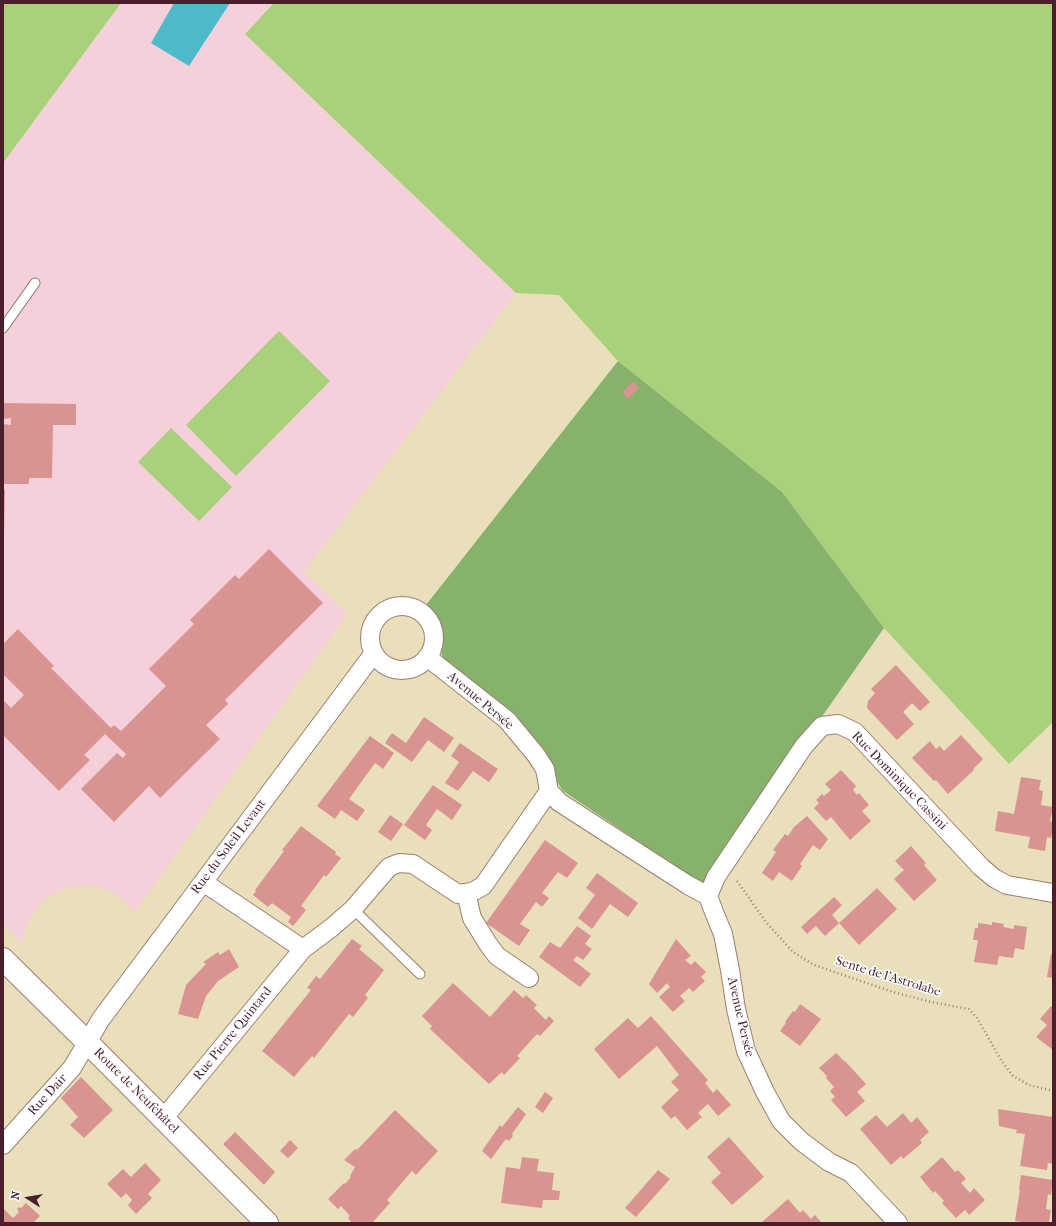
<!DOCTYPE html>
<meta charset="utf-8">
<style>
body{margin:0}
#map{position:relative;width:1056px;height:1226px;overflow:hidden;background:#e9dfbb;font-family:"IM FELL French Canon",serif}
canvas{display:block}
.frame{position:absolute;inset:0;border:4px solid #4a1f2b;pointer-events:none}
.north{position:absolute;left:8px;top:1178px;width:40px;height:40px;-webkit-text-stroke:3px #fff;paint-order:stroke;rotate:282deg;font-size:11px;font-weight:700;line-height:16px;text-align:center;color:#4a1f2b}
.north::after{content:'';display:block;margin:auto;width:14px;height:18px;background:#4a1f2b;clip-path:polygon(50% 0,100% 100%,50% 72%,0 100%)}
</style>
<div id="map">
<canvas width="1056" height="1226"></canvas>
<div class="frame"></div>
<div class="north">N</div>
</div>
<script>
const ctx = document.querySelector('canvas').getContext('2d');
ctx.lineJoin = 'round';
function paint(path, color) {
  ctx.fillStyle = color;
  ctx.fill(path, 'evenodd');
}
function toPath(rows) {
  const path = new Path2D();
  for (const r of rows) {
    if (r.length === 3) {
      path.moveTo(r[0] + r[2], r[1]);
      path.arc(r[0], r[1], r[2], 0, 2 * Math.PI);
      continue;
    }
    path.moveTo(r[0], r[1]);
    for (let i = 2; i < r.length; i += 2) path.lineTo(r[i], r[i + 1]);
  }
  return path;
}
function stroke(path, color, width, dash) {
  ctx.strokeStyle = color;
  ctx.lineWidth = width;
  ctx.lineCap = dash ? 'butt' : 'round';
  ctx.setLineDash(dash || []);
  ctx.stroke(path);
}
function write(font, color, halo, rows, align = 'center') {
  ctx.font = font + ' "IM FELL French Canon",serif';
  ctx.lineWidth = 3;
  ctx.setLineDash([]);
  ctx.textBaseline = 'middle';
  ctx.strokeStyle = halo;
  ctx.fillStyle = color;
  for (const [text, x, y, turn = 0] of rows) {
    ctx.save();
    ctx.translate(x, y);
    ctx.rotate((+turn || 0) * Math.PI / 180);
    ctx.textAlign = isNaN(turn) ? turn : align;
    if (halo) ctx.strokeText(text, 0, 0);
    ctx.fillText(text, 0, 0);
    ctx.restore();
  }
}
paint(toPath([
 [121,3,274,3,245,34,516,293,304,572,348,613,135,912,124,901,116,894,106,890,97,887,86,885,65,888,46,898,39,905,27,923,22,943,3,924,3,163]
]), '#f5cfda');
paint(toPath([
 [3,3,121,3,3,163],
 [274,3,1053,3,1053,722,1009,764,884,628,782,492,618,361,559,295,516,293,245,34],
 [279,331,330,381,236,476,186,425],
 [171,428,232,487,199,521,138,462]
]), '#a9d07b');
paint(toPath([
 [618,361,782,492,884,628,704,885,563,791,522,726,445,664,426,605]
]), '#86b26b');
paint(toPath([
 [174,3,230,3,189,66,151,43]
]), '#4ebac9');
paint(toPath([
 [634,381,639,388,628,399,622,392],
 [3,403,76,404,76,425,53,425,52,478,29,478,29,484,3,484,3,424,11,425,11,418,3,419],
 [3,490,5,490,4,539,3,539],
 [269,549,323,603,225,700,228,704,206,725,220,739,160,798,149,786,114,822,81,789,117,753,123,758,126,754,105,734,84,755,90,760,59,791,3,735,3,700,11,708,24,695,5,676,3,678,3,644,18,629,54,666,51,668,111,728,114,725,121,731,166,686,149,669,194,624,190,620,235,575,239,579],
 [896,665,930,702,920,711,912,703,903,712,914,724,897,740,867,708,868,701,875,693,871,689],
 [424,717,454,738,444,752,428,740,412,762,385,743,392,733,406,743],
 [961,735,983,759,973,769,974,770,948,794,936,780,934,781,912,758,930,741,936,749,940,746,944,751],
 [370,736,394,753,383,769,375,763,349,799,365,810,357,821,341,810,335,819,317,806],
 [460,743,498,769,489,782,473,771,458,791,445,783,459,762,451,756],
 [841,770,856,786,853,790,857,795,859,793,869,805,862,811,871,821,850,840,831,817,826,821,814,808,819,803,816,800,822,794,824,796,831,790,825,784],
 [1021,777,1041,780,1039,790,1043,791,1041,805,1053,807,1050,821,1053,822,1053,828,1051,838,1047,837,1045,851,1028,848,1030,837,995,831,998,811,1014,814],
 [433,785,462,805,452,820,437,809,426,825,432,830,425,840,404,825],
 [390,815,403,824,391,841,378,832],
 [807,816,828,839,820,850,813,845,800,864,802,866,792,881,779,872,773,881,762,873,776,852,773,850,785,834,788,836,794,827],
 [301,826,336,852,335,854,341,858,326,877,324,875,301,906,306,910,293,926,288,922,291,917,272,903,268,907,253,895,256,891,255,890,284,851,282,850],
 [545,840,578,863,567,878,558,872,542,893,549,898,542,907,536,902,520,924,530,930,519,946,486,923],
 [911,846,926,863,924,865,937,880,914,901,894,879,904,870,895,861],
 [597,873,638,903,628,917,610,904,592,929,578,918,595,895,586,888],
 [877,888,897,909,859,945,839,923,825,936,816,926,807,934,801,927,834,897,842,905,832,915,839,923],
 [992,922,1004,924,1003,927,1014,929,1014,925,1027,927,1024,950,1015,948,1013,958,999,956,997,965,974,962,978,940,973,940,975,928,978,928,978,923,992,925],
 [577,926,591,936,585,944,592,949,583,960,577,956,573,960,591,974,580,987,539,957,550,942,560,948],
 [352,939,362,946,359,949,384,970,365,995,368,998,353,1017,349,1014,314,1058,312,1056,294,1077,262,1051,311,990,307,988,316,976,320,979],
 [676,939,691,956,685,960,691,965,695,961,706,972,701,977,705,981,693,992,689,988,680,996,685,1001,673,1012,659,997,670,987,667,983,657,993,649,984],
 [229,949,239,967,218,981,206,996,198,1019,178,1014,186,985,206,964,203,962,218,952,220,955],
 [1051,954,1053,954,1053,978,1047,977],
 [453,983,490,1017,514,990,523,998,526,995,537,1005,534,1008,546,1020,549,1016,554,1021,540,1036,537,1034,517,1056,520,1058,504,1075,502,1072,489,1084,430,1029,432,1026,422,1016],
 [800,1004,821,1019,800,1046,780,1031,786,1023,785,1022,793,1011,795,1012],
 [1051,1006,1053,1008,1053,1050,1036,1037,1047,1025,1040,1019],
 [651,1016,708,1080,705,1083,713,1093,717,1089,731,1105,718,1116,708,1104,698,1113,702,1117,687,1130,675,1116,671,1119,661,1107,679,1090,671,1082,679,1075,657,1046,619,1079,594,1049,628,1018,638,1028],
 [836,1053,844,1061,845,1061,866,1084,857,1092,865,1101,846,1117,831,1100,835,1097,830,1091,834,1087,826,1078,827,1076,819,1068],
 [81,1077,113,1110,84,1138,70,1125,78,1117,61,1098],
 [545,1092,553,1098,543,1113,535,1107],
 [518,1107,526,1114,512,1134,513,1136,509,1141,506,1139,491,1159,482,1151,500,1125,502,1127],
 [998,1109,1053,1117,1053,1164,1048,1163,1047,1170,1020,1166,1025,1134,1016,1133,1017,1130,999,1126],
 [395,1110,438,1151,416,1175,412,1171,387,1200,390,1203,372,1223,352,1223,348,1218,350,1216,341,1206,338,1209,328,1199,344,1183,345,1184,351,1177,350,1176,355,1167,344,1160,355,1149,357,1150],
 [903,1113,911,1123,917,1117,929,1132,920,1140,922,1143,903,1159,901,1156,891,1165,860,1129,876,1115,887,1127],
 [235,1132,275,1172,264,1185,223,1144],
 [729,1137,764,1177,732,1205,711,1182,721,1173,707,1157],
 [290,1140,298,1148,288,1158,280,1151],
 [522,1157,539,1159,537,1171,554,1173,552,1190,560,1191,559,1200,543,1200,542,1208,501,1203,506,1167,520,1169],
 [942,1157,955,1172,958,1170,966,1179,961,1183,970,1193,974,1188,985,1200,969,1215,965,1210,956,1218,942,1203,944,1201,935,1191,933,1193,920,1177],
 [145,1163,161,1180,148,1194,152,1198,136,1214,128,1205,132,1200,126,1193,121,1198,107,1184,123,1169,131,1177],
 [658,1170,670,1179,636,1217,625,1208],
 [1021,1175,1053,1180,1051,1195,1048,1194,1046,1209,1051,1210,1049,1223,1029,1222,1028,1223,1015,1221,1020,1189,1019,1189],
 [788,1199,800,1213,803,1210,811,1219,815,1215,822,1223,761,1223],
 [26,1203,40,1216,33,1223,3,1223,3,1208,13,1218,19,1212,17,1209,19,1207,21,1208]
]), '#d99491');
const lane = toPath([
 [3,328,35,283],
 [353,909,420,974]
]);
const street = toPath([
 [402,638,32],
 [427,657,507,720,536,755,545,769,549,791,559,802,688,885,708,896],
 [466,893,472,918,488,944,497,956,529,978],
 [303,949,331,928,353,909,389,867,399,863,413,864,458,894,472,892,483,886,549,791],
 [163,1119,303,949,203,882],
 [3,1145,72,1068,101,1019,374,653],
 [898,1223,851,1173,829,1162,801,1141,781,1121,765,1092,746,1051,736,1009,730,970,723,934,714,912,708,896,716,877,804,746,822,726,838,724,855,732,981,867,994,878,1007,885,1053,893]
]);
const secondary = toPath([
 [3,959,87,1042,267,1223]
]);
stroke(lane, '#9a7f73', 11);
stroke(street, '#9a7f73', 20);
stroke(secondary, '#9a7f73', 24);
stroke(toPath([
 [737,881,766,922,793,952,814,965,893,992,931,1002,969,1009,977,1018,1001,1060,1013,1076,1029,1085,1053,1091]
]), '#9a7f73', 2.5, [1, 3]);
stroke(lane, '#fff', 9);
stroke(street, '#fff', 18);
stroke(secondary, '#fff', 22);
write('13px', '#4a1f2b', '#fff', [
 ["Avenue Persée",480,701,40],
 ["Rue Dominique Cassini",899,781,46],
 ["Rue du Soleil Levant",229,847,-53],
 ["Sente de l'Astrolabe",888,977,17],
 ["Avenue Persée",740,1017,77],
 ["Rue Pierre Quintard",233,1034,-51],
 ["Route de Neufchâtel",136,1091,45],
 ["Rue Dair",48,1095,-48]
]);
</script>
